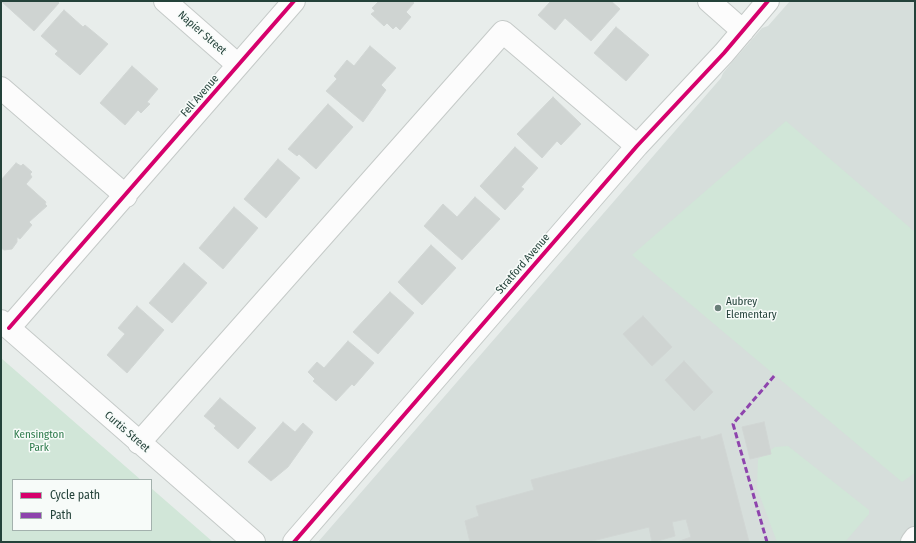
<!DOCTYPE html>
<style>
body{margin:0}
#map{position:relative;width:916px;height:543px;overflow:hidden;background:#e8edeb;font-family:"Fira Sans Condensed",sans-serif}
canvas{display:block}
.frame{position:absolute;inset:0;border:2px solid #24423a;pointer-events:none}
.legend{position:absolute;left:12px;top:479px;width:140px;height:52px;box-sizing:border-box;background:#f7fbf9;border:1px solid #a3b1ad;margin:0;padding:5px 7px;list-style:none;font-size:12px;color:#24423a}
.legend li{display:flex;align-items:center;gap:8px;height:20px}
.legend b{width:20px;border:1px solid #a3b1ad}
</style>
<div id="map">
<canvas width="916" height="543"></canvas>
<div class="frame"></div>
<ul class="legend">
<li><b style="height:5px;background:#d6006c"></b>Cycle path</li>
<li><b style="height:5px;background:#8e44ad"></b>Path</li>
</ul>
</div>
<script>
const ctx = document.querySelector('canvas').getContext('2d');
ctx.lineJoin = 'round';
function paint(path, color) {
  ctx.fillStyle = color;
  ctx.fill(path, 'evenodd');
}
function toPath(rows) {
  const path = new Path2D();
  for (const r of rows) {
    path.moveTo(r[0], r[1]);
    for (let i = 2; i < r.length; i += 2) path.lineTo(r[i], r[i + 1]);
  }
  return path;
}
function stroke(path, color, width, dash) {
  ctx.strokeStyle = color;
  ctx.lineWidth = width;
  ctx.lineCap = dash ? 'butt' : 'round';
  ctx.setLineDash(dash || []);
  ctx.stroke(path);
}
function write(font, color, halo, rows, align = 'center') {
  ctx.font = font + ' "Fira Sans Condensed",sans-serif';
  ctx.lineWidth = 3;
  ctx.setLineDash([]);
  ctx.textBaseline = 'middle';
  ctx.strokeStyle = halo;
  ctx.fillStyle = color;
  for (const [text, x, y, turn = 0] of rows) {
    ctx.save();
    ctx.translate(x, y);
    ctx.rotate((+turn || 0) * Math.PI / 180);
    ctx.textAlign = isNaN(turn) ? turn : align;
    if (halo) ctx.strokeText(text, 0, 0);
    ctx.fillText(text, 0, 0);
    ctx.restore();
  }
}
paint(toPath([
 [790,1,915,1,915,538,912,542,318,542,721,78,723,73,733,61,762,28,768,26]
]), '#d6dedb');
paint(toPath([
 [786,121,915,232,915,473,902,482,632,255],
 [1,358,141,480,13,480,13,530,151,530,151,488,213,542,1,542],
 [788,446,869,510,869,514,845,542,777,542,757,488,758,459,775,447]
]), '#d1e6d8');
const building = toPath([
 [1,1,57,1,59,3,34,31,1,1],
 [379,1,412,1,414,3,406,12,411,17,400,30,396,26,393,29,387,23,384,26,371,14,375,11,372,8,379,1],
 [551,1,611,1,620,9,591,41,565,18,555,30,538,15,551,1],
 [64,10,83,27,85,25,108,44,80,75,55,54,58,51,41,36,64,10],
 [616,27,649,55,626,81,594,53,616,27],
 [370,46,396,68,381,85,386,90,363,122,326,91,337,79,334,76,347,60,354,66,370,46],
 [132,66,158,89,147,102,150,104,141,113,138,110,125,125,100,103,132,66],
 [553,97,581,124,561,145,557,141,542,158,517,134,553,97],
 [328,104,353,127,316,169,299,154,297,156,288,149,328,104],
 [515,147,538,168,521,187,524,189,505,210,480,186,515,147],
 [278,159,300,178,266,218,244,199,278,159],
 [16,163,21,166,23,164,32,172,30,174,32,177,26,184,46,202,45,204,47,206,29,222,32,225,20,239,17,237,17,242,12,249,4,250,1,248,1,180,16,163],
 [475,197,500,219,462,260,424,226,443,204,457,217,475,197],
 [234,207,258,228,223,269,199,248,234,207],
 [431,245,456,268,422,305,398,282,431,245],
 [184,263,207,283,172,323,149,303,184,263],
 [390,292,414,313,378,354,353,332,390,292],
 [137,306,164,330,127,373,107,355,125,334,118,328,137,306],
 [643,316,672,347,652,366,623,334,643,316],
 [348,341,374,363,354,386,352,384,336,401,313,381,315,379,308,372,317,362,324,368,348,341],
 [684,361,713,392,694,411,665,380,684,361],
 [220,398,256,428,238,449,214,428,216,426,204,416,220,398],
 [283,422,295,432,303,423,313,432,288,467,271,481,248,462,283,422],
 [764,422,771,454,750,459,742,427,764,422],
 [721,434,749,542,677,542,691,537,686,519,672,522,675,536,654,542,652,542,649,527,588,542,470,542,465,521,479,516,476,506,534,490,531,480,700,436,701,440,721,434]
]);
paint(building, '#cfd4d2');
stroke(building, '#d1d6d4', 1);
const minor = toPath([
 [165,1,238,65],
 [709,1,743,31],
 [1,88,126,196],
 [1,321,254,542],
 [9,328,294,1],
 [139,443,503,32,637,146],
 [294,542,637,146,724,53,768,1],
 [912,542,915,538]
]);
stroke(minor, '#c5cac8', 24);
stroke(minor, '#fcfcfc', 22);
stroke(toPath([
 [767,542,733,424,775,375]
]), '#8e44ad', 3, [6, 3]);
stroke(toPath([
 [9,328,294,1],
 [294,542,637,146,724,53,768,1]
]), '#d6006c', 4);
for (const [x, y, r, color] of [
 [718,308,4,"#697e78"]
]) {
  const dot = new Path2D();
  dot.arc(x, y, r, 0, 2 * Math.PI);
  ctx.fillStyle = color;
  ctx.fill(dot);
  stroke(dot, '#f7fbf9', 1.5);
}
write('11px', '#24423a', '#f7fbf9', [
 ["Napier Street",202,33,41],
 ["Fell Avenue",200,96,-49],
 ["Stratford Avenue",523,264,-49],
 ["Curtis Street",127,432,41]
]);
write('11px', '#24423a', '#f7fbf9', [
 ["Aubrey",726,302],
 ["Elementary",726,315]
], 'left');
write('11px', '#2d7a4b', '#f7fbf9', [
 ["Kensington",39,435],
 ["Park",39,448]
]);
</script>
